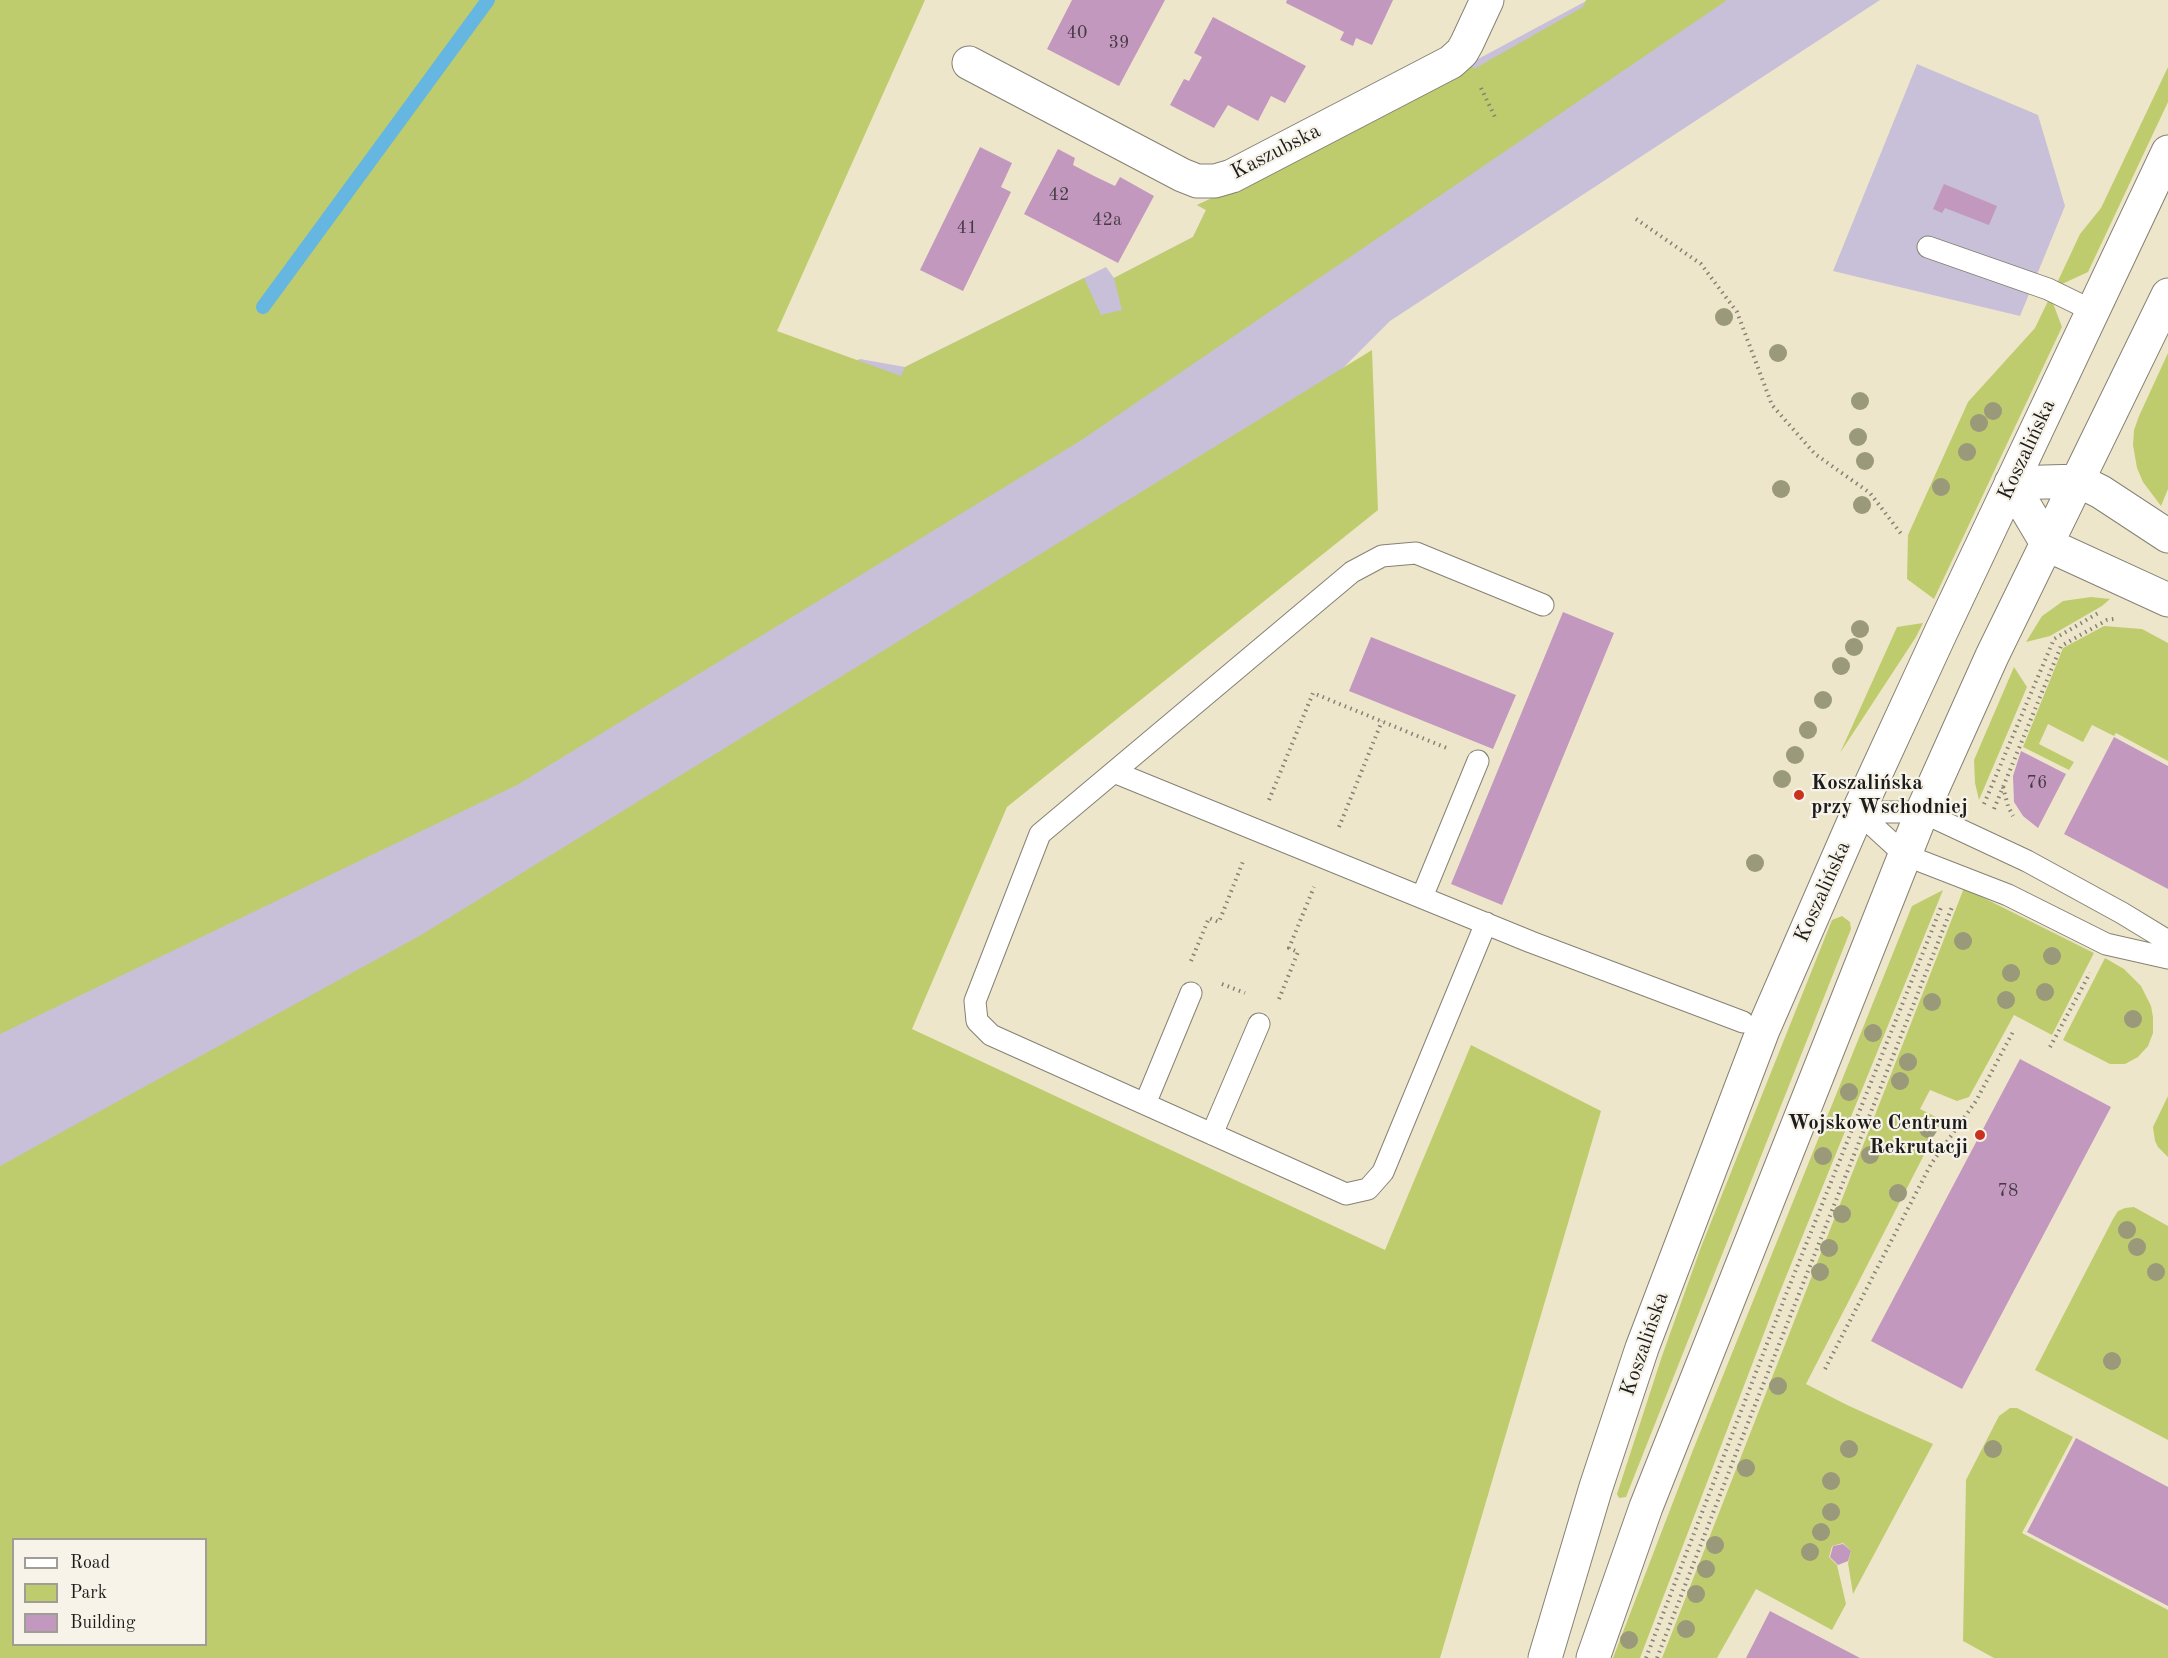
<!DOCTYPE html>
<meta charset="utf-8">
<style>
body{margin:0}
#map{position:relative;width:2168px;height:1658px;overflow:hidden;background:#eee6cb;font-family:"Old Standard TT",serif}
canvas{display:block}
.legend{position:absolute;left:12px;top:1538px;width:195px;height:108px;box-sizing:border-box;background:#f7f3e8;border:2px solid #9f9d96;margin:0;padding:8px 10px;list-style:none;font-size:18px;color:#1c1c1c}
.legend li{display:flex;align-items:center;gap:12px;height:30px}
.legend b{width:30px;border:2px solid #9f9d96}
</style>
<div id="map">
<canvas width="2168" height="1658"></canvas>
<ul class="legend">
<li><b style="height:8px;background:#fff"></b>Road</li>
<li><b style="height:16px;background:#bfcc6d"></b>Park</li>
<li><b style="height:16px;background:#c298be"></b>Building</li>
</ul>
</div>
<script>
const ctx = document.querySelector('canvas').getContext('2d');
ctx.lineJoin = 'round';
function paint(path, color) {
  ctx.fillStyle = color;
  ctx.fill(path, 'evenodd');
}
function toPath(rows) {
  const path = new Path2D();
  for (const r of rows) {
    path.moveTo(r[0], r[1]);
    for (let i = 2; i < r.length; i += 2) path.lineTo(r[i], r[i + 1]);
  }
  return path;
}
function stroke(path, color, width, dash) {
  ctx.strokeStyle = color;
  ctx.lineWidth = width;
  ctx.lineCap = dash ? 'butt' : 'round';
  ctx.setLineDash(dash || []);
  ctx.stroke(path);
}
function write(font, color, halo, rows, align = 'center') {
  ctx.font = font + ' "Old Standard TT",serif';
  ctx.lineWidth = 4.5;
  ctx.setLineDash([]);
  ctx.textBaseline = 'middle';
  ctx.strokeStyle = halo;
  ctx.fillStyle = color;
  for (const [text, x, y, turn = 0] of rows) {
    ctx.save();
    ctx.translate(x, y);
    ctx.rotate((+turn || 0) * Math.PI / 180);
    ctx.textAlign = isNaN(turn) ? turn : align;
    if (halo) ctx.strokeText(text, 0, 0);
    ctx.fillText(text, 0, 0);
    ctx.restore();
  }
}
paint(toPath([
 [1588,0,1880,0,1390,321,1238,473,0,1213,0,846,830,372,860,359,905,367,1106,267,1114,278,1193,237,1206,210,1197,205,1262,175],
 [1917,64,2038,115,2065,206,2020,316,1833,271]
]), '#c8bfd8');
paint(toPath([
 [0,0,925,0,777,331,901,376,905,367,1084,278,1101,315,1122,310,1114,278,1193,237,1206,210,1197,205,1262,175,1446,78,1472,66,1474,69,1583,7,1586,0,1727,0,1080,441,517,785,0,1034],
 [2168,67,2168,102,2088,272,2062,284,2057,283,2080,234,2101,208],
 [2048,301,2053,303,2062,327,1934,599,1907,579,1908,535,1968,402,2035,328],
 [1372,350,1378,510,1007,807,912,1029,1385,1250,1471,1045,1601,1111,1440,1658,0,1658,0,1166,421,935],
 [14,1540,206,1540,206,1644,14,1644],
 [2168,353,2168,489,2161,506,2143,482,2137,468,2133,445,2134,430,2139,416],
 [2091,597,2110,599,2102,606,2050,636,2026,642,2042,616,2052,609,2063,601],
 [1923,623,1916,637,1840,753,1897,627],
 [2104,626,2142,629,2168,643,2168,761,2116,733,2114,736,2092,725,2083,742,2048,724,2039,744,2074,762,2069,770,2023,747,2063,648],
 [2014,667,2027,687,1979,800,1975,783,1974,760],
 [1964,888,2094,953,2052,1035,2014,1015,1969,1097,1957,1101,1930,1090,1920,1109,1942,1120,1806,1384,1847,1405,1933,1444,1853,1594,1848,1563,1851,1551,1843,1543,1832,1546,1829,1557,1837,1565,1846,1604,1832,1630,1756,1589,1717,1658,1662,1658],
 [1943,890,1779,1294,1640,1658,1613,1658,1693,1450,1912,906],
 [1842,916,1850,922,1851,929,1626,1497,1619,1498,1617,1494,1662,1356,1701,1247,1832,920],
 [2105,958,2124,969,2141,986,2151,1006,2153,1017,2153,1033,2148,1046,2138,1057,2125,1064,2110,1064,2063,1040],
 [2168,1096,2168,1157,2158,1147,2155,1141,2153,1127],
 [2134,1207,2168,1226,2168,1440,2035,1370,2113,1219,2118,1211,2125,1208],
 [2010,1408,2017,1408,2073,1437,2022,1533,2168,1610,2168,1658,1994,1658,1963,1641,1966,1480,1999,1416]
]), '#bfcc6d');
stroke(toPath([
 [263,307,488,0]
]), '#65b6e0', 14);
paint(toPath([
 [1072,0,1165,0,1119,86,1047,49],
 [1287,0,1393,0,1372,45,1356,38,1353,46,1340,40,1344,32,1286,3],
 [1213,17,1306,66,1285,103,1271,96,1258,121,1228,105,1214,128,1170,105,1184,79,1189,81,1202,57,1194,53],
 [980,147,1012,163,1001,187,1011,192,963,291,920,270],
 [1058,149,1075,158,1073,165,1094,176,1115,186,1120,177,1154,196,1118,263,1024,214],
 [1944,184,1997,206,1989,225,1945,208,1942,213,1933,209],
 [1563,612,1614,633,1502,905,1451,884],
 [1371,637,1516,695,1493,749,1349,691],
 [2114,737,2168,766,2168,889,2064,834],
 [2021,751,2066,774,2038,828,2023,816,2014,802,2013,776],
 [2020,1059,2111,1107,1962,1389,1871,1341],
 [2076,1438,2168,1487,2168,1606,2027,1532],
 [1843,1544,1851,1551,1848,1561,1838,1565,1830,1557,1833,1546],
 [1770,1611,1860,1658,1746,1658]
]), '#c298be');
const lane = toPath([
 [1928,247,2048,289,2093,311],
 [1114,772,1531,942,1743,1022],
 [1858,812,1905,855,2008,895,2106,944,2168,958],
 [1858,812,1922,812,2027,861,2122,913,2168,941],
 [1422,897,1478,761],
 [1486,923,1383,1172,1368,1189,1346,1194,991,1035,977,1021,975,1001,1040,834,1352,572,1382,556,1416,553,1543,605],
 [1145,1104,1191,993],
 [1212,1134,1259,1024]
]);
const street = toPath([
 [969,63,1182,175,1197,181,1215,181,1232,176,1451,62,1462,52,1467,43,1487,0]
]);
const secondary = toPath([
 [2011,483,2048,545,2168,600],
 [2011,483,2079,481,2101,492,2168,536],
 [1545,1658,1596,1487,1642,1348,1763,1030,1858,812,1941,632,2168,152],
 [1593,1658,1646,1507,1922,812,1992,656,2168,295]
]);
stroke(lane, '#858174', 23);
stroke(street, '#858174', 35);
stroke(secondary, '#858174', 35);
stroke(toPath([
 [1481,88,1495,117],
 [1636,219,1701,264,1737,312,1772,405,1815,454,1870,493,1902,535],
 [2003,787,2008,806,2013,816],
 [1269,800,1313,693,1449,749],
 [1984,804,2054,639,2100,612],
 [1994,809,2061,646,2107,620,2114,619],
 [1339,827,1382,721],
 [1191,961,1209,918,1219,922,1244,859],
 [1222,984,1245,993],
 [1279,999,1298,952,1289,948,1314,887],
 [2050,1047,2090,973],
 [1825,1369,1931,1164,1976,1101,2014,1030],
 [1646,1658,1785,1297,1942,905],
 [1657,1658,1742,1438,1952,907]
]), '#858174', 4, [1.5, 4.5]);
stroke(lane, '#fff', 21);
stroke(street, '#fff', 33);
stroke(secondary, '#fff', 33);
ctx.fillStyle = '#9a997a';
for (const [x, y] of [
 [1724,317],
 [1778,353],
 [1860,401],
 [1993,411],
 [1979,423],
 [1858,437],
 [1967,452],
 [1865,461],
 [1941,487],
 [1781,489],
 [1862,505],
 [1860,629],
 [1854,647],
 [1841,666],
 [1823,700],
 [1808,730],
 [1795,755],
 [1782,779],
 [1755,863],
 [1963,941],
 [2052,956],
 [2011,973],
 [2045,992],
 [2006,1000],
 [1932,1002],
 [2133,1019],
 [1873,1033],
 [1908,1062],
 [1900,1081],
 [1849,1092],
 [1928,1129],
 [1870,1155],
 [1823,1156],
 [1898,1193],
 [1842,1214],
 [2127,1230],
 [2137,1247],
 [1829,1248],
 [1820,1272],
 [2156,1272],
 [2112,1361],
 [1778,1386],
 [1849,1449],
 [1993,1449],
 [1746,1468],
 [1831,1481],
 [1831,1512],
 [1821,1532],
 [1715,1545],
 [1810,1552],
 [1706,1569],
 [1696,1594],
 [1686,1629],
 [1629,1640]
]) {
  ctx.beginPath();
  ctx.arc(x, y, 9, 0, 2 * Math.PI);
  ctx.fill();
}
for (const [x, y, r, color] of [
 [1799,795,6,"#c8321e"],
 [1980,1135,6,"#c8321e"]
]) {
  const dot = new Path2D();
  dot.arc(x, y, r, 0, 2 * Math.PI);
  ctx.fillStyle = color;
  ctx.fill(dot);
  stroke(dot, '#f7f3e8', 2);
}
write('18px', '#463b44', null, [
 ["40",1077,33],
 ["39",1119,43],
 ["42",1059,195],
 ["42a",1107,220],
 ["41",967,228],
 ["76",2037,783],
 ["78",2008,1191]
]);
write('21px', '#1c1c1c', '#f7f3e8', [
 ["Kaszubska",1276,152,-27],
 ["Koszalińska",2027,450,-65],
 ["Koszalińska",1823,892,-66],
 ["Koszalińska",1645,1344,-71]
]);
write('bold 21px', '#1c1c1c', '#f7f3e8', [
 ["Koszalińska",1811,783],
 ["przy Wschodniej",1811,807],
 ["Wojskowe Centrum",1968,1123,"right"],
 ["Rekrutacji",1968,1147,"right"]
], 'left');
</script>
